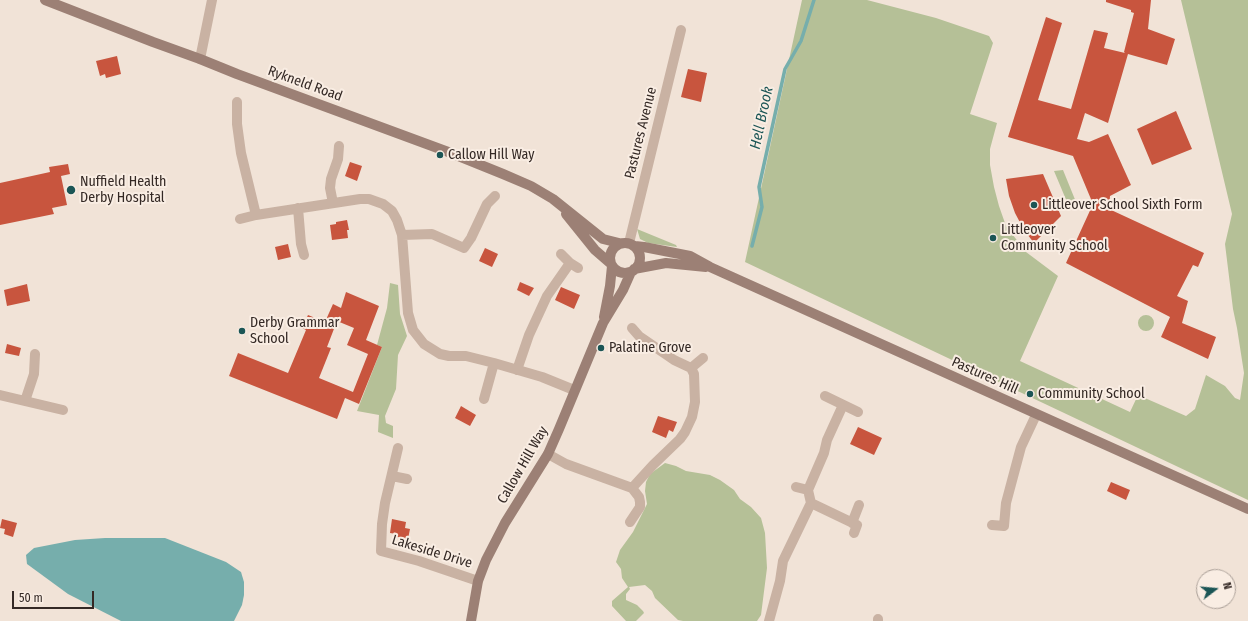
<!DOCTYPE html>
<style>
body{margin:0}
#map{position:relative;width:1248px;height:621px;overflow:hidden;background:#f1e3d7;font-family:"Fira Sans Condensed",sans-serif}
canvas{display:block}
.north{position:absolute;left:1196px;top:569px;width:40px;height:40px;box-sizing:border-box;background:#f9ede3;border:1px solid #aa9f97;border-radius:50%;rotate:74deg;font-size:11px;font-weight:700;line-height:16px;text-align:center;color:#342925}
.north::after{content:'';display:block;margin:auto;width:14px;height:18px;background:#1b5555;clip-path:polygon(50% 0,100% 100%,50% 72%,0 100%)}
.scale{position:absolute;left:12px;top:591px;width:82px;height:18px;box-sizing:border-box;border:2px solid #342925;border-top:0;padding-left:5px;font-size:12px;line-height:14px;white-space:nowrap;color:#342925;-webkit-text-stroke:3px #f9ede3;paint-order:stroke}
</style>
<div id="map">
<canvas width="1248" height="621"></canvas>
<div class="north">N</div>
<div class="scale">50 m</div>
</div>
<script>
const ctx = document.querySelector('canvas').getContext('2d');
ctx.lineJoin = 'round';
function paint(path, color) {
  ctx.fillStyle = color;
  ctx.fill(path, 'evenodd');
}
function toPath(rows) {
  const path = new Path2D();
  for (const r of rows) {
    if (r.length === 3) {
      path.moveTo(r[0] + r[2], r[1]);
      path.arc(r[0], r[1], r[2], 0, 2 * Math.PI);
      continue;
    }
    path.moveTo(r[0], r[1]);
    for (let i = 2; i < r.length; i += 2) path.lineTo(r[i], r[i + 1]);
  }
  return path;
}
function stroke(path, color, width, dash) {
  ctx.strokeStyle = color;
  ctx.lineWidth = width;
  ctx.lineCap = dash ? 'butt' : 'round';
  ctx.setLineDash(dash || []);
  ctx.stroke(path);
}
function write(font, color, halo, rows, align = 'center') {
  ctx.font = font + ' "Fira Sans Condensed",sans-serif';
  ctx.lineWidth = 4;
  ctx.setLineDash([]);
  ctx.textBaseline = 'middle';
  ctx.strokeStyle = halo;
  ctx.fillStyle = color;
  for (const [text, x, y, turn = 0] of rows) {
    ctx.save();
    ctx.translate(x, y);
    ctx.rotate((+turn || 0) * Math.PI / 180);
    ctx.textAlign = isNaN(turn) ? turn : align;
    if (halo) ctx.strokeText(text, 0, 0);
    ctx.fillText(text, 0, 0);
    ctx.restore();
  }
}
paint(toPath([
 [802,0,867,0,936,18,989,36,993,43,970,114,997,123,990,149,990,165,994,187,999,206,1006,226,1026,252,1058,276,1020,361,1130,412,1138,395,1186,416,1195,409,1206,375,1225,386,1235,398,1240,400,1244,373,1237,328,1233,309,1225,244,1232,214,1181,0,1248,0,1248,500,745,262],
 [1063,170,1076,202,1070,209,1054,171],
 [637,229,676,245,677,247,648,243,640,239],
 [390,283,398,285,400,314,407,336,398,355,396,389,385,416,386,423,393,426,393,438,378,432,379,415,357,411,382,347,377,345,387,308],
 [1146,323,8],
 [665,463,676,466,686,471,710,475,720,480,734,490,740,499,751,507,761,518,765,533,767,568,761,615,757,621,683,621,678,620,655,598,652,591,645,585,629,587,630,589,626,594,626,600,637,605,643,611,644,613,636,621,626,621,612,606,612,601,628,587,622,578,621,569,616,562,620,550,633,532,647,504,645,491,646,482,650,474]
]), '#b5c097');
paint(toPath([
 [105,538,165,538,226,562,241,572,244,582,244,595,242,605,234,621,121,621,68,594,27,564,26,555,34,548,75,540]
]), '#76aeac');
stroke(toPath([
 [752,246,762,207,759,187,785,69,801,41,814,0]
]), '#76aeac', 3.5);
paint(toPath([
 [1106,0,1151,0,1148,29,1175,39,1167,65,1128,54,1108,123,1085,113,1077,139,1089,142,1108,134,1131,185,1110,196,1109,209,1204,253,1198,267,1193,265,1177,296,1188,301,1182,323,1216,337,1208,359,1161,337,1170,317,1066,263,1093,204,1073,156,1008,137,1046,17,1062,23,1038,100,1071,109,1094,30,1108,33,1104,48,1125,53,1124,52,1134,13,1131,12,1131,10,1106,2],
 [117,56,121,74,106,78,105,74,100,76,96,61],
 [688,69,707,73,701,102,681,97],
 [1176,111,1192,149,1152,165,1137,129],
 [350,162,362,166,357,181,345,176],
 [68,164,70,174,61,176,67,205,52,208,54,214,0,225,0,183,50,172,49,167],
 [1043,174,1061,216,1034,243,1024,230,1015,213,1009,196,1006,179],
 [347,220,349,230,347,230,348,238,332,240,330,225,336,224,336,222],
 [288,244,291,257,278,260,275,247],
 [485,248,498,254,492,267,479,261],
 [520,282,534,288,529,296,517,290],
 [27,284,30,301,7,306,4,290],
 [561,287,580,295,574,309,555,300],
 [346,292,379,306,366,340,382,347,359,404,345,398,337,419,229,376,238,353,288,373,306,330,302,328,308,315,325,322,333,304,341,308],
 [337,321,354,328,347,345,368,354,353,392,319,378,331,348,327,347],
 [7,344,21,348,19,356,5,353],
 [461,406,476,415,470,426,455,418],
 [658,416,677,422,673,432,669,430,666,438,652,432],
 [858,427,882,438,874,455,850,444],
 [1111,482,1130,490,1126,500,1107,491],
 [2,519,17,523,13,537,4,534,5,529,0,528],
 [392,519,406,522,405,528,410,529,408,539,397,537,397,534,390,533]
]), '#c8553e');
stroke(toPath([
 [200,59,212,0],
 [237,102,237,124,241,153,256,215,240,219],
 [333,203,330,188,331,179,338,159,339,146],
 [298,208,301,244,304,255],
 [256,215,360,199,369,199,383,204,392,211,397,220,402,235,408,313,413,330,424,344,440,354,449,356,466,356,494,363,542,377,574,390],
 [402,235,432,234,464,248,471,238,487,204,495,196],
 [629,243,681,30],
 [561,254,570,263,578,268],
 [691,368,703,358],
 [517,370,529,335,547,296,570,263],
 [0,395,63,410],
 [825,396,858,412],
 [484,399,494,363],
 [25,401,34,374,35,354],
 [398,448,385,503,382,524,381,551,419,561,478,581],
 [548,454,566,464,632,488,653,465,680,439,685,432,692,417,695,402,694,374,691,368,674,360,639,336,632,328],
 [392,476,407,479],
 [796,487,808,490],
 [811,503,857,525,854,533],
 [630,522,640,507,640,502,639,497,632,488],
 [852,523,859,505],
 [992,525,1004,526,1006,503,1021,447,1036,415],
 [878,619,878,621],
 [769,621,780,581,783,561,811,503,808,490,824,453,827,440,843,405]
]), '#c9b2a3', 10);
stroke(toPath([
 [45,0,153,42,200,59,237,74,451,153,503,174,531,186,553,199,603,239,619,243],
 [566,214,595,250,610,263],
 [625,258,15],
 [635,246,644,247,690,256,710,267,1248,509],
 [634,269,666,263,706,267],
 [604,317,610,286,612,266],
 [471,621,478,581,486,560,505,523,548,454,559,429,603,323,623,290,631,272]
]), '#9c8075', 10);
for (const [x, y, r, color] of [
 [440,155,4,"#1b5555"],
 [71,190,5,"#1b5555"],
 [1034,205,4,"#1b5555"],
 [993,238,4,"#1b5555"],
 [242,331,4,"#1b5555"],
 [601,348,4,"#1b5555"],
 [1030,394,4,"#1b5555"]
]) {
  const dot = new Path2D();
  dot.arc(x, y, r, 0, 2 * Math.PI);
  ctx.fillStyle = color;
  ctx.fill(dot);
  stroke(dot, '#f9ede3', 1.5);
}
write('14px', '#342925', '#f9ede3', [
 ["Rykneld Road",305,84,20],
 ["Pastures Avenue",641,133,-76],
 ["Pastures Hill",985,376,24],
 ["Callow Hill Way",523,465,-60],
 ["Lakeside Drive",432,552,17]
]);
write('14px', '#342925', '#f9ede3', [
 ["Callow Hill Way",448,155],
 ["Nuffield Health",80,182],
 ["Derby Hospital",80,198],
 ["Littleover School Sixth Form",1042,205],
 ["Littleover",1001,230],
 ["Community School",1001,246],
 ["Derby Grammar",250,323],
 ["School",250,339],
 ["Palatine Grove",609,348],
 ["Community School",1038,394]
], 'left');
write('italic 15px', '#1b5555', '#f9ede3', [
 ["Hell Brook",762,118,-78]
]);
</script>
